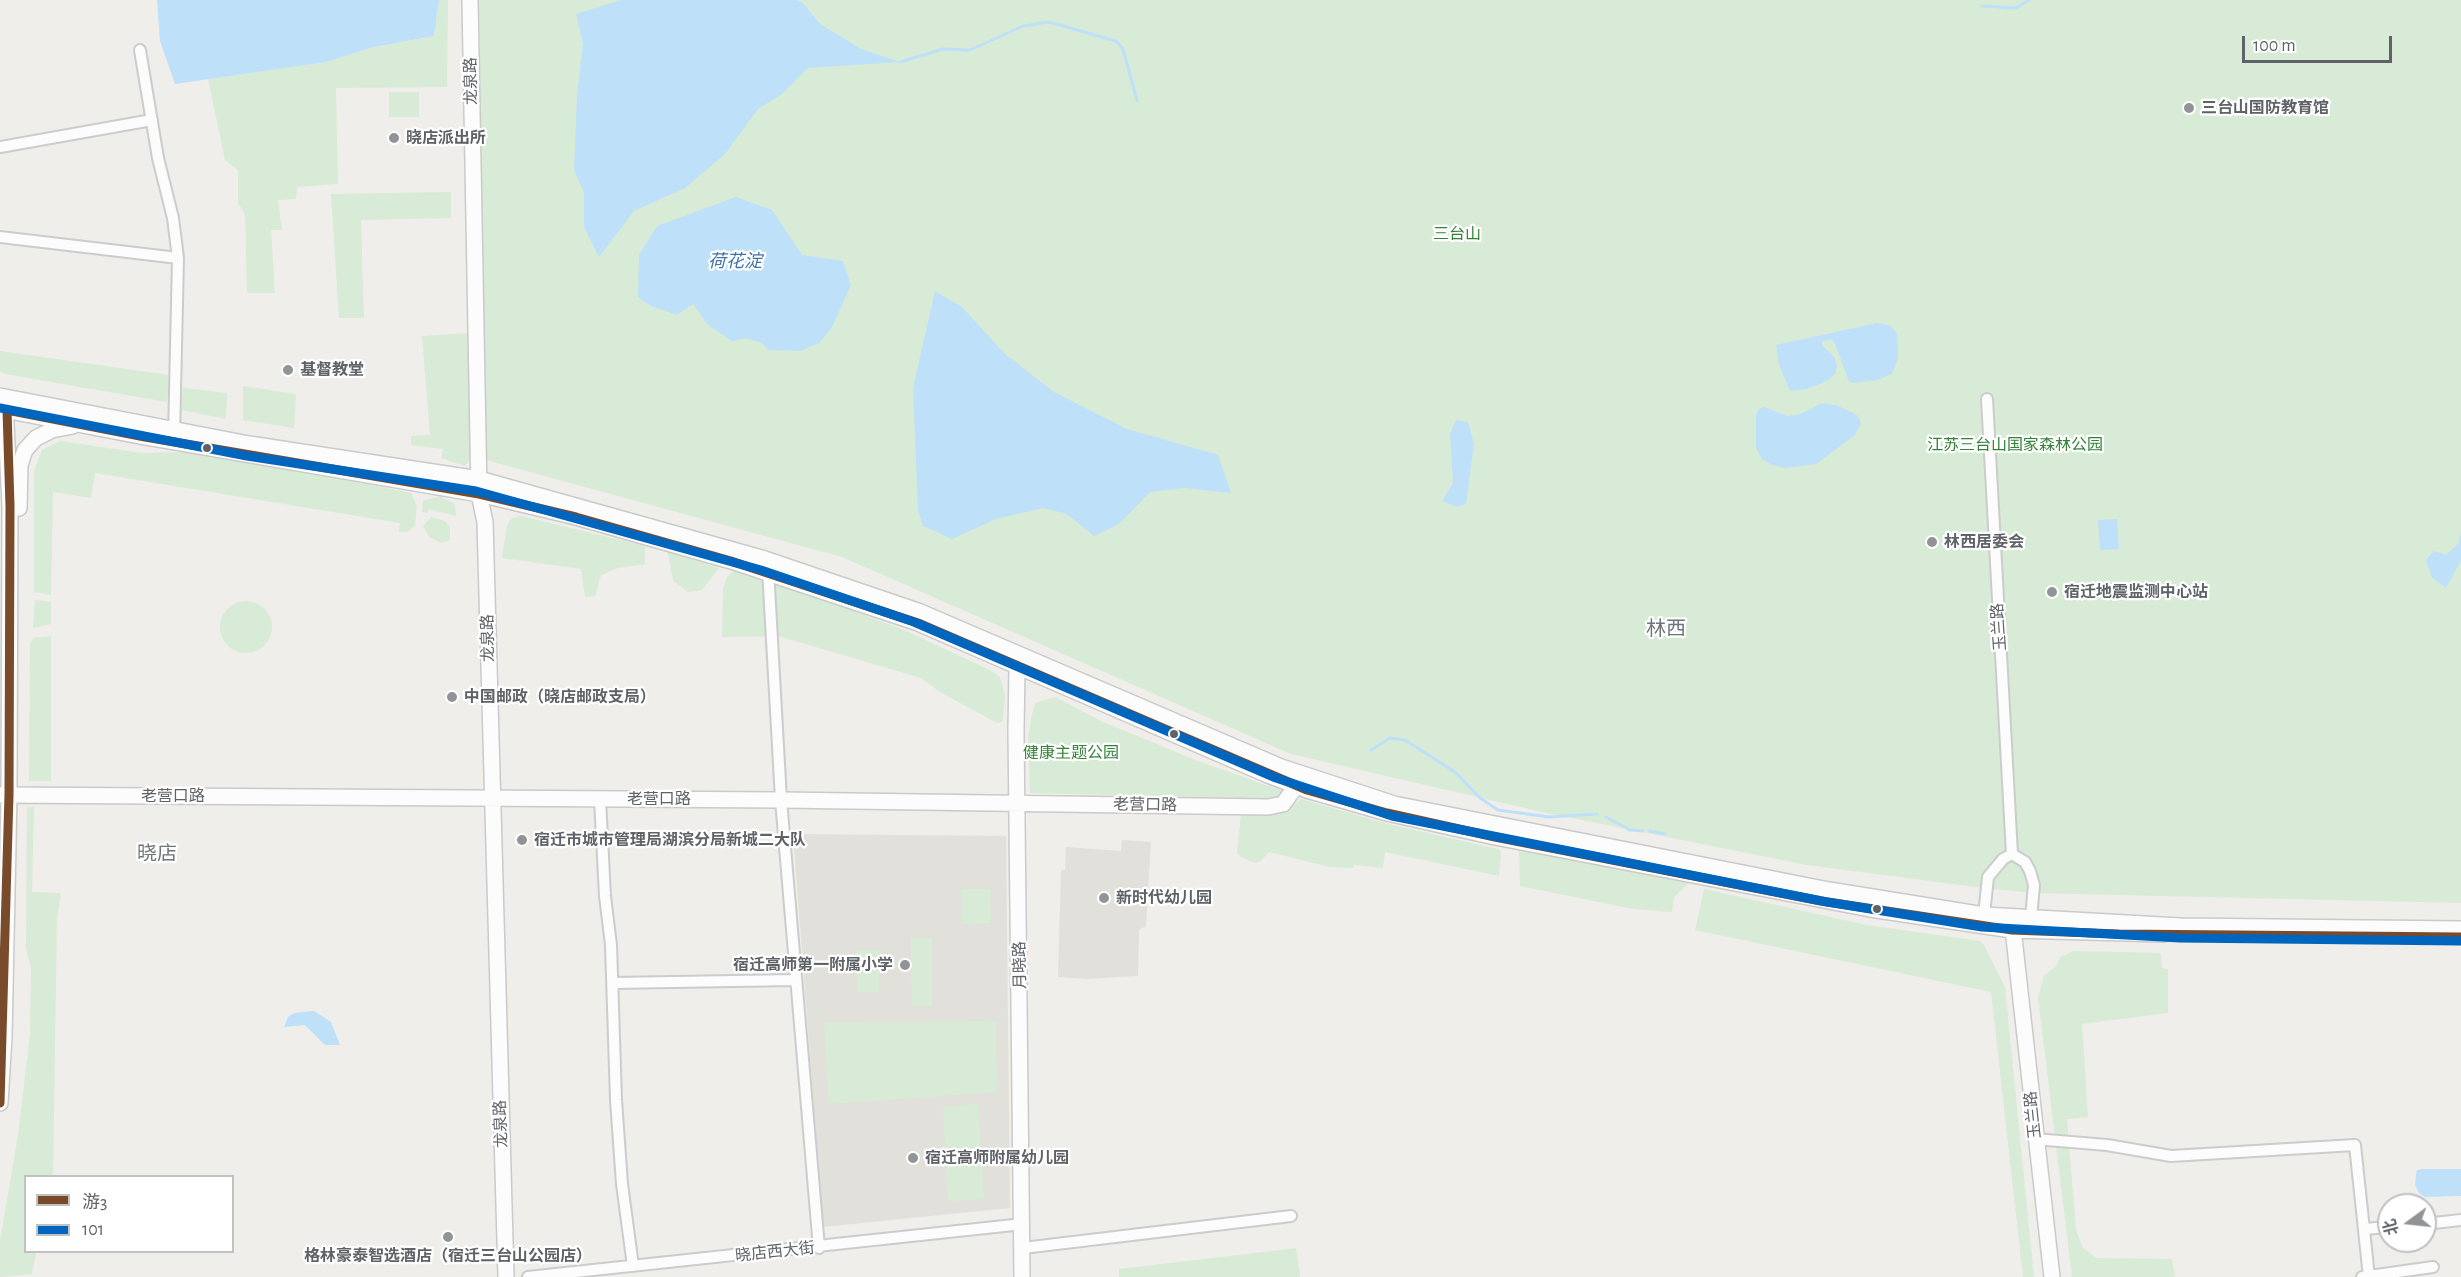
<!DOCTYPE html>
<meta charset="utf-8">
<style>
body{margin:0}
#map{position:relative;width:2461px;height:1277px;overflow:hidden;background:#efeeea;font-family:"Alegreya Sans","Noto Sans SC",sans-serif}
canvas{display:block}
.legend{position:absolute;left:24px;top:1175px;width:210px;height:78px;box-sizing:border-box;background:#fff;border:2px solid #bfc1c3;margin:0;padding:8px 10px;list-style:none;font-size:18px;color:#5f6368}
.legend li{display:flex;align-items:center;gap:12px;height:30px}
.legend b{width:30px;border:2px solid #bfc1c3}
.north{position:absolute;left:2377px;top:1193px;width:60px;height:60px;box-sizing:border-box;background:#fff;border:2px solid #bfc1c3;border-radius:50%;rotate:255deg;font-size:16px;font-weight:700;line-height:24px;text-align:center;color:#5f6368}
.north::after{content:'';display:block;margin:auto;width:21px;height:27px;background:#919496;clip-path:polygon(50% 0,100% 100%,50% 72%,0 100%)}
.scale{position:absolute;left:2242px;top:36px;width:150px;height:27px;box-sizing:border-box;border:3px solid #5f6368;border-top:0;padding-left:8px;font-size:18px;line-height:21px;white-space:nowrap;color:#5f6368;-webkit-text-stroke:4px #fff;paint-order:stroke}
</style>
<div id="map">
<canvas width="2461" height="1277"></canvas>
<ul class="legend">
<li><b style="height:8px;background:#7a4b2a"></b>游3</li>
<li><b style="height:8px;background:#0065bd"></b>101</li>
</ul>
<div class="north">北</div>
<div class="scale">100 m</div>
</div>
<script>
const ctx = document.querySelector('canvas').getContext('2d');
ctx.lineJoin = 'round';
function paint(path, color) {
  ctx.fillStyle = color;
  ctx.fill(path, 'evenodd');
}
function toPath(rows) {
  const path = new Path2D();
  for (const r of rows) {
    if (r.length === 3) {
      path.moveTo(r[0] + r[2], r[1]);
      path.arc(r[0], r[1], r[2], 0, 2 * Math.PI);
      continue;
    }
    path.moveTo(r[0], r[1]);
    for (let i = 2; i < r.length; i += 2) path.lineTo(r[i], r[i + 1]);
  }
  return path;
}
function stroke(path, color, width, dash) {
  ctx.strokeStyle = color;
  ctx.lineWidth = width;
  ctx.lineCap = dash ? 'butt' : 'round';
  ctx.setLineDash(dash || []);
  ctx.stroke(path);
}
function write(font, color, halo, rows, align = 'center') {
  ctx.font = font + ' "Alegreya Sans","Noto Sans SC",sans-serif';
  ctx.lineWidth = 4.5;
  ctx.setLineDash([]);
  ctx.textBaseline = 'middle';
  ctx.strokeStyle = halo;
  ctx.fillStyle = color;
  for (const [text, x, y, turn = 0] of rows) {
    ctx.save();
    ctx.translate(x, y);
    ctx.rotate((+turn || 0) * Math.PI / 180);
    ctx.textAlign = isNaN(turn) ? turn : align;
    if (halo) ctx.strokeText(text, 0, 0);
    ctx.fillText(text, 0, 0);
    ctx.restore();
  }
}
paint(toPath([
 [793,834,1006,836,1010,1208,823,1227],
 [1122,840,1151,842,1146,926,1139,930,1138,976,1088,979,1058,977,1061,870,1065,870,1066,847,1121,851]
]), '#e2e0da');
paint(toPath([
 [439,0,448,0,447,87,336,88,338,184,297,187,296,199,278,200,282,230,271,230,275,293,247,293,245,214,238,203,238,170,225,160,208,79,326,62,374,47,434,36],
 [479,0,2461,0,2461,903,2033,893,1983,888,1807,865,1542,812,1291,754,842,557,486,460],
 [389,92,419,92,419,117,389,117],
 [451,192,451,218,361,220,364,318,339,318,331,194],
 [469,333,475,451,465,466,441,458,443,449,411,445,411,436,430,435,422,336],
 [0,351,169,375,167,402,5,374,0,371],
 [243,386,296,394,294,428,243,420],
 [183,388,227,393,226,419,181,410],
 [60,441,142,453,186,452,310,472,411,493,417,506,415,525,408,532,399,532,400,523,95,473,91,498,53,492,51,595,34,592,34,471,42,450],
 [440,496,455,504,456,516,429,509,427,513,422,512,423,501],
 [521,516,645,546,645,564,618,568,601,575,595,596,585,597,581,569,502,558,507,525,512,518],
 [431,517,445,521,450,527,450,540,441,543,429,537,423,526],
 [668,552,719,568,702,590,688,592,673,581],
 [734,571,820,598,906,631,990,670,1000,677,1005,695,1003,721,997,723,940,692,921,678,778,636,722,637,723,588,727,577],
 [35,600,51,602,51,624,33,628],
 [246,627,26],
 [51,636,51,781,29,781,30,644,33,638],
 [1055,697,1101,721,1195,760,1283,791,1285,796,1280,799,1030,793,1028,738,1031,719,1035,703],
 [1301,799,1388,824,1498,849,1501,852,1499,876,1385,852,1383,868,1354,865,1353,868,1330,867,1269,852,1261,861,1255,863,1241,857,1237,853,1241,814,1281,813],
 [27,807,34,807,32,892,61,893,57,917,53,1176,26,1176,26,1252,36,1252,32,1274,0,1277,0,1241,18,1136,30,1033,31,969,26,948],
 [1519,850,1690,882,1674,897,1672,912,1633,909,1520,886],
 [962,889,990,889,991,923,962,924],
 [1704,889,1867,925,1980,941,1984,945,2005,987,2034,1277,2023,1277,1991,992,1695,930],
 [911,938,932,938,932,1006,912,1006],
 [856,950,879,950,879,992,857,992],
 [2074,951,2161,953,2162,968,2168,969,2168,1013,2082,1024,2088,1117,2067,1119,2076,1230,2083,1248,2096,1258,2172,1259,2175,1277,2072,1277,2038,997,2044,976,2056,966,2060,957],
 [996,1021,997,1092,829,1104,824,1022],
 [978,1103,984,1199,948,1201,943,1107],
 [1296,1248,1300,1277,1119,1277,1119,1269]
]), '#d8ebd6');
paint(toPath([
 [157,0,439,0,434,36,374,47,326,62,175,84,160,41],
 [621,0,796,0,803,3,820,24,861,49,900,62,808,68,782,94,758,109,725,154,685,188,634,211,599,257,584,227,584,193,574,170,577,95,583,44,576,14],
 [736,197,772,210,802,255,843,261,851,285,832,327,819,343,801,351,768,350,762,343,746,338,732,341,708,325,693,304,677,315,651,306,638,297,639,255,657,226],
 [935,291,962,307,1005,354,1054,392,1127,429,1218,455,1231,493,1184,488,1150,492,1119,524,1094,536,1067,514,1043,508,996,519,952,539,923,526,918,510,913,388],
 [1877,323,1891,326,1897,334,1898,358,1892,374,1877,380,1852,383,1849,381,1835,344,1832,340,1822,341,1822,345,1835,358,1837,367,1835,374,1827,381,1806,389,1790,391,1779,365,1776,345],
 [1822,403,1836,405,1857,415,1861,423,1855,435,1816,464,1785,468,1772,465,1762,459,1756,448,1756,415,1759,409,1764,407,1787,416,1801,414],
 [1456,420,1468,422,1474,444,1466,504,1457,507,1442,501,1453,483,1450,434],
 [2117,519,2119,549,2100,550,2098,520],
 [2461,532,2461,560,2446,588,2432,578,2426,560,2434,551,2446,555,2458,544],
 [314,1011,331,1022,340,1045,325,1045,305,1025,284,1027,288,1017,294,1013],
 [2424,1169,2461,1169,2461,1196,2425,1197,2419,1193,2415,1185,2416,1174,2417,1170]
]), '#bfe0f9');
stroke(toPath([
 [1982,6,2016,8,2029,0],
 [900,62,943,49,970,50,1023,26,1049,22,1116,41,1123,49,1137,101],
 [1371,750,1390,738,1405,740,1455,772,1480,798,1498,810,1549,817,1597,814],
 [1606,817,1630,830,1643,831],
 [1650,831,1665,834]
]), '#bfe0f9', 3);
const street = toPath([
 [140,50,158,158,173,218,178,258,174,436],
 [0,147,152,120],
 [0,237,178,258],
 [1987,399,2012,854],
 [768,569,781,800,819,1248],
 [600,799,605,896,611,945,616,1100,622,1184,633,1266],
 [1984,915,1988,877,2003,859,2012,854,2025,862,2030,871,2034,885,2031,918],
 [613,983,794,980],
 [2035,1139,2107,1145,2171,1156,2355,1145,2369,1277],
 [2425,1224,2461,1220],
 [2364,1229,2389,1227],
 [1023,1248,1291,1216],
 [528,1277,1023,1224],
 [2362,1277,2433,1267]
]);
const secondary = toPath([
 [470,0,479,494,485,522,506,1277],
 [0,396,249,444,479,479,765,559,918,611,1281,767,1394,804,1829,890,1984,915,2180,926,2461,929],
 [0,409,145,437,479,494,576,517,731,561,918,623,1268,775,1307,790,1387,813,1495,837,1870,909,2012,930,2164,934],
 [19,508,20,465,25,450,36,438,52,430,73,426],
 [1020,660,1017,666,1016,731,1022,1277],
 [0,795,781,800,1268,807,1283,804,1297,785,1299,777],
 [2012,920,2052,1277],
 [0,1103,4,1037,9,795,10,506,5,403]
]);
stroke(street, '#cbcccc', 14);
stroke(secondary, '#cacacb', 18);
stroke(street, '#fdfcfc', 10);
stroke(secondary, '#fdfcfc', 15);
stroke(toPath([
 [0,1103,9,795,10,506,7,410,145,437,479,494,576,517,731,561,918,623,1307,790,1387,813,1495,837,1821,901,2012,930,2119,934,2461,937]
]), '#7a4b2a', 9);
stroke(toPath([
 [0,408,247,456,476,491,761,570,914,622,1276,778,1392,816,1827,902,1982,927,2180,938,2461,941]
]), '#0065bd', 9);
for (const [x, y, r, color] of [
 [2189,108,6,"#919496"],
 [394,138,6,"#919496"],
 [288,370,6,"#919496"],
 [207,448,5,"#5f6368"],
 [1932,542,6,"#919496"],
 [2052,592,6,"#919496"],
 [452,697,6,"#919496"],
 [1174,734,5,"#5f6368"],
 [522,840,6,"#919496"],
 [1104,898,6,"#919496"],
 [1877,909,5,"#5f6368"],
 [905,965,6,"#919496"],
 [913,1158,6,"#919496"],
 [448,1237,6,"#919496"]
]) {
  const dot = new Path2D();
  dot.arc(x, y, r, 0, 2 * Math.PI);
  ctx.fillStyle = color;
  ctx.fill(dot);
  stroke(dot, '#fff', 2);
}
write('16px', '#5f6368', '#fff', [
 ["龙泉路",471,81,-91],
 ["玉兰路",1999,627,-94],
 ["龙泉路",488,638,-91],
 ["老营口路",173,796],
 ["老营口路",659,799],
 ["老营口路",1145,805,1],
 ["月晓路",1020,965,-91],
 ["玉兰路",2033,1115,-96],
 ["龙泉路",501,1124,-92],
 ["晓店西大街",775,1252,-6]
]);
write('bold 16px', '#5f6368', '#fff', [
 ["三台山国防教育馆",2201,108],
 ["晓店派出所",406,138],
 ["基督教堂",300,370],
 ["林西居委会",1944,542],
 ["宿迁地震监测中心站",2064,592],
 ["中国邮政（晓店邮政支局）",464,697],
 ["宿迁市城市管理局湖滨分局新城二大队",534,840],
 ["新时代幼儿园",1116,898],
 ["宿迁高师第一附属小学",893,965,"right"],
 ["宿迁高师附属幼儿园",925,1158],
 ["格林豪泰智选酒店（宿迁三台山公园店）",448,1256,"center"]
], 'left');
write('16px', '#348238', '#fff', [
 ["三台山",1457,234],
 ["江苏三台山国家森林公园",2015,445],
 ["健康主题公园",1071,753]
]);
write('italic 18px', '#4174aa', '#fff', [
 ["荷花淀",735,262]
]);
write('20px', '#70757a', '#fff', [
 ["林西",1666,629],
 ["晓店",157,854]
]);
</script>
